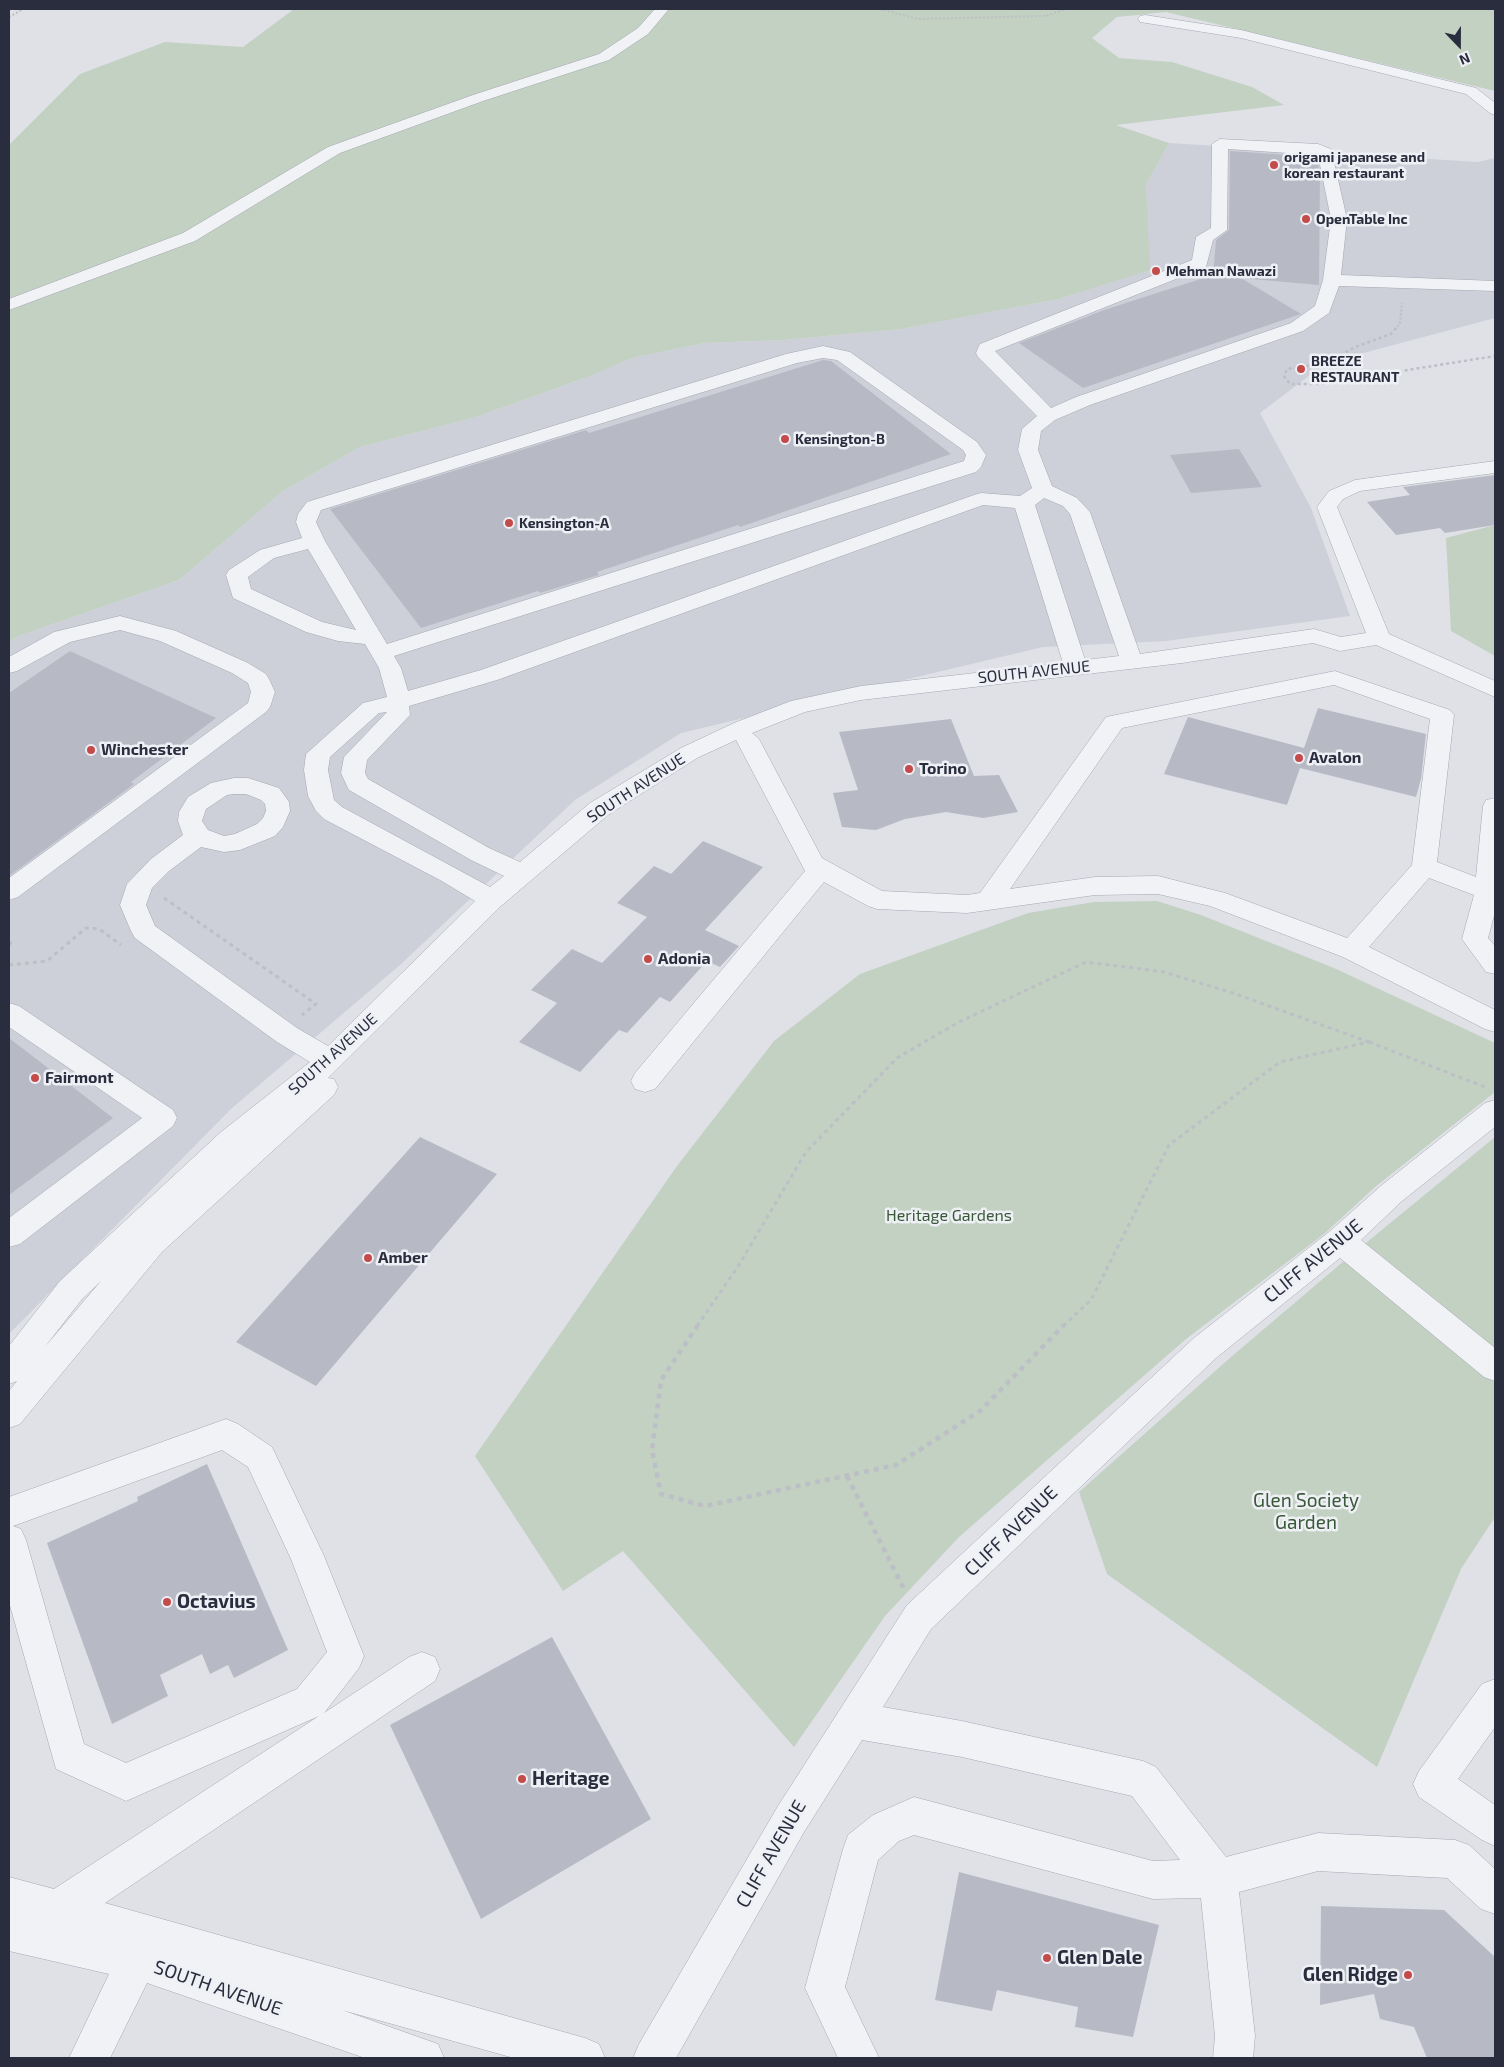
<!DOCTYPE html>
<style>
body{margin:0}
#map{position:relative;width:1504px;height:2067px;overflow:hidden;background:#dfe1e7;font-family:"Exo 2",sans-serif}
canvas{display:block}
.frame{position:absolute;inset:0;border:10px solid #292d3d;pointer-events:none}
.north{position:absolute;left:1434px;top:20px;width:50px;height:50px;-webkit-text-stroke:4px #eef0f5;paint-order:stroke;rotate:158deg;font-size:14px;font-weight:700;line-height:20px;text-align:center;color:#292d3d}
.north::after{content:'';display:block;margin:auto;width:18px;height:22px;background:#292d3d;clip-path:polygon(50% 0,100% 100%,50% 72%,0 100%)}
</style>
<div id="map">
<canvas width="1504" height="2067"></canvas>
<div class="frame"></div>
<div class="north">N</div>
</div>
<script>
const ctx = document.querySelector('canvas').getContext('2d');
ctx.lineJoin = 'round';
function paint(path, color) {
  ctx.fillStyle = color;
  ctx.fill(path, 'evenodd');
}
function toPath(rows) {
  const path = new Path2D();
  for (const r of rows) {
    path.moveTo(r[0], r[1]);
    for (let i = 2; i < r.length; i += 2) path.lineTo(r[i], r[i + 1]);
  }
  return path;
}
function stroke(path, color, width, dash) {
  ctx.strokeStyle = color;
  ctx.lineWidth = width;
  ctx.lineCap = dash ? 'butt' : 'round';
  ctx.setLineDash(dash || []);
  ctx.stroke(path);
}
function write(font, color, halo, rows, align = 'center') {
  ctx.font = font + ' "Exo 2",sans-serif';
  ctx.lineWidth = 5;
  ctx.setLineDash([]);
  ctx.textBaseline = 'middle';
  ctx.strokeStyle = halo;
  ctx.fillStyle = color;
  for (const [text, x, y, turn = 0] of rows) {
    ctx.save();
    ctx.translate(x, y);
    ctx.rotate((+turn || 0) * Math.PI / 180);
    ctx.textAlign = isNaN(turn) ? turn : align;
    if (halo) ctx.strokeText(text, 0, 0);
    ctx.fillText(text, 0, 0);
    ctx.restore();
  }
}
paint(toPath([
 [1169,143,1478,162,1495,158,1495,318,1326,363,1260,413,1311,508,1350,616,1166,641,1043,647,681,733,575,800,400,965,231,1109,9,1334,9,643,16,637,179,580,283,491,360,447,476,417,593,375,632,358,705,343,784,340,901,329,1059,299,1149,270,1146,185]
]), '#cdd0d9');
paint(toPath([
 [294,9,1495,9,1495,91,1166,12,1117,17,1092,38,1119,58,1172,62,1252,87,1284,105,1116,125,1169,143,1146,185,1150,270,1059,299,901,329,784,340,705,343,632,358,593,375,476,417,360,447,283,491,179,580,16,637,9,643,9,145,80,74,165,42,243,47],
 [1495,525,1495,656,1451,631,1446,538],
 [1157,901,1201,915,1334,968,1495,1043,1495,1092,1375,1187,1324,1234,1186,1339,959,1537,885,1616,794,1747,623,1551,563,1591,475,1456,677,1166,774,1041,860,974,1028,913,1094,902],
 [1495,1137,1495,1517,1461,1569,1377,1767,1107,1574,1079,1492,1231,1357,1344,1261]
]), '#c2d1c1');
paint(toPath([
 [1230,151,1316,157,1320,172,1319,285,1241,278,1301,314,1083,388,1019,343,1104,310,1213,275,1216,240,1229,230],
 [823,360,831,361,951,454,740,527,738,525,597,572,599,575,540,593,538,591,421,628,330,509,586,430,589,433],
 [1239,449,1262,487,1191,493,1170,455],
 [1495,475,1495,525,1445,533,1440,528,1396,535,1367,502,1410,495,1403,487],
 [70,651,216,718,131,782,134,784,9,876,9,693],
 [1318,708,1426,734,1421,779,1416,797,1300,768,1287,805,1164,774,1188,717,1304,748],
 [951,719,974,776,999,775,1018,812,983,818,946,812,905,819,876,830,842,827,833,793,858,790,839,732],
 [703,841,763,867,705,930,739,946,720,967,707,961,670,1002,660,997,627,1033,619,1030,580,1072,519,1042,557,1003,531,990,572,949,602,963,647,917,617,903,654,866,671,874],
 [9,1038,113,1118,9,1195],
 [420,1137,497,1174,316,1386,236,1342],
 [207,1464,288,1650,234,1678,228,1665,210,1674,202,1654,160,1675,168,1696,112,1724,47,1543,138,1501,137,1497],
 [552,1637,651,1819,481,1919,390,1725],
 [959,1872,1159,1925,1133,2037,1075,2027,1078,2007,997,1990,992,2011,935,2000],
 [1321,1906,1444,1910,1495,1957,1495,2058,1427,2058,1414,2027,1380,2019,1374,1994,1320,2005]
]), '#b7bac4');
const minor = toPath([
 [655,9,669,9,648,34,609,60,483,101,340,153,195,241,9,310,9,299,183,233,328,147,473,95,599,54,638,28,655,9],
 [1145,15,1241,30,1476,88,1495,103,1495,115,1490,113,1466,94,1241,38,1140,22,1138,19,1140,16,1145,15],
 [1220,139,1318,144,1331,149,1347,219,1341,275,1495,281,1495,291,1339,286,1329,313,1303,331,1090,405,1055,420,1041,431,1038,450,1052,486,1077,498,1090,512,1140,654,1314,629,1341,637,1366,633,1317,507,1329,491,1355,480,1495,461,1495,473,1360,491,1343,499,1337,507,1389,634,1495,681,1495,697,1376,645,1340,651,1313,643,1182,663,861,700,805,712,752,733,759,739,822,858,882,891,967,895,980,893,1106,717,1335,671,1450,710,1454,715,1437,862,1476,877,1483,806,1486,800,1495,798,1495,912,1488,938,1495,946,1495,974,1486,972,1462,939,1474,895,1429,878,1369,947,1495,1010,1495,1032,1485,1029,1343,957,1210,906,1158,894,1095,895,967,913,877,909,868,906,824,882,655,1089,645,1092,635,1089,631,1081,635,1073,805,871,736,740,697,758,608,815,501,906,328,1078,334,1079,338,1087,334,1095,162,1252,20,1424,9,1428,9,1391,17,1381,9,1384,9,1346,60,1281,221,1132,310,1062,277,1042,135,938,131,931,120,905,127,884,151,859,183,835,178,821,179,812,188,797,211,783,234,778,248,778,279,788,289,802,290,811,283,827,275,836,240,850,224,852,201,847,169,871,152,888,146,905,155,926,297,1028,328,1046,475,901,440,880,324,819,316,811,308,796,304,770,306,754,363,703,387,697,379,668,365,644,338,641,306,632,233,598,226,575,229,570,260,550,302,538,296,522,298,514,307,502,786,354,823,346,850,352,977,442,986,455,981,467,976,472,394,656,401,668,408,691,481,670,974,495,981,493,1020,496,1032,488,1018,450,1022,429,1037,416,978,357,976,353,978,348,980,344,1192,260,1196,237,1211,228,1212,144,1220,139],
 [1228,149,1318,155,1331,219,1323,280,1315,306,1291,323,1076,397,1051,408,995,351,1206,267,1213,240,1227,230,1228,149],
 [823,358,837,360,963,450,966,455,964,461,387,644,325,541,316,522,321,510,797,363,823,358],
 [1044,498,1063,506,1070,514,1119,656,1085,660,1035,505,1044,498],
 [983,505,1015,508,1063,663,861,686,791,701,734,723,681,748,590,803,520,862,489,848,368,779,365,773,367,760,410,715,409,706,497,680,983,505],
 [308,549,356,630,322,622,251,589,248,577,274,558,308,549],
 [1334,685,1430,719,1412,865,1347,938,1225,893,1158,876,1095,877,1010,889,1122,728,1334,685],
 [387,712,344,757,341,773,346,784,349,790,471,860,504,876,490,887,342,807,334,800,328,770,330,757,379,713,387,712],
 [234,794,246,794,261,800,265,804,266,811,263,818,257,824,235,834,224,836,208,830,202,821,206,809,227,795,234,794],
 [101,1281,44,1348,82,1299,101,1281],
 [120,616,176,631,248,663,266,674,269,679,275,692,270,707,266,712,18,897,9,900,9,878,248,703,251,692,248,683,232,673,160,641,120,630,70,642,17,671,9,673,9,657,54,632,120,616],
 [9,1003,19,1006,173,1110,177,1118,173,1126,20,1244,9,1247,9,1218,142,1118,9,1027,9,1003],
 [1495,1100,1495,1127,1402,1201,1361,1240,1495,1348,1495,1381,1484,1377,1340,1258,1216,1358,931,1629,883,1707,962,1721,1143,1761,1156,1767,1226,1857,1318,1833,1455,1840,1469,1845,1495,1869,1495,1914,1481,1909,1447,1878,1318,1871,1239,1892,1255,2036,1253,2058,1213,2058,1215,2036,1201,1898,1153,1899,914,1835,899,1841,878,1860,845,1987,879,2058,838,2058,805,1988,843,1849,848,1835,873,1815,914,1797,1153,1861,1180,1860,1132,1796,962,1757,862,1740,804,1832,676,2058,633,2058,639,2044,778,1806,907,1605,1194,1338,1329,1232,1382,1185,1485,1103,1495,1100],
 [226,1419,238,1424,272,1447,324,1556,364,1656,359,1668,324,1713,409,1657,422,1652,435,1657,440,1669,435,1681,105,1903,585,2038,599,2044,605,2058,514,2058,342,2010,438,2044,444,2058,365,2058,147,1983,110,2058,69,2058,109,1974,9,1951,9,1877,54,1889,319,1716,126,1801,56,1769,9,1602,9,1497,226,1419],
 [222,1450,248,1467,291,1559,327,1652,297,1689,126,1763,84,1744,26,1540,21,1529,13,1526,222,1450],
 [1495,1679,1495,1727,1458,1779,1495,1805,1495,1846,1482,1840,1419,1797,1413,1784,1419,1771,1482,1684,1495,1679]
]);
stroke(minor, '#a5a7b1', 1);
stroke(toPath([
 [880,9,918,19,1045,16,1066,9],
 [9,17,23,9],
 [1395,330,1400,323,1402,303]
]), '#bdbfc6', 2, [2, 2]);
stroke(toPath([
 [1396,328,1391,334,1355,347,1326,363,1287,369,1284,376,1290,384,1320,384,1495,356]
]), '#bdbfc6', 2.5, [3, 3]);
stroke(toPath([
 [164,898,316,1004,302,1015],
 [9,945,12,941],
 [9,965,47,961,86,928,99,929,121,945],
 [1369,1042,1485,1087],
 [697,1326,737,1268,806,1152,897,1058,959,1022,1086,962,1164,972,1233,993,1369,1042],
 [1063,1326,1091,1300,1169,1145,1280,1062,1369,1042]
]), '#bdbfc6', 3, [4, 4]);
stroke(toPath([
 [698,1325,661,1380,652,1450,661,1494,705,1506,896,1465,980,1411,1064,1325],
 [847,1476,904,1589]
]), '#bdbfc6', 4.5, [5, 5]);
paint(minor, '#f1f2f6');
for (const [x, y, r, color] of [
 [1274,165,5,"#c54b4b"],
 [1306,219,5,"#c54b4b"],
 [1156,271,5,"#c54b4b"],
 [1301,369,5,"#c54b4b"],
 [785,439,5,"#c54b4b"],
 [509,523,5,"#c54b4b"],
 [91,750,5,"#c54b4b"],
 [1299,758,5,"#c54b4b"],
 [909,769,5,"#c54b4b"],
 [648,959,5,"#c54b4b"],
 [35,1078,5,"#c54b4b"],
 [368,1258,5,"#c54b4b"],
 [167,1602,5,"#c54b4b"],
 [522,1779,5,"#c54b4b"],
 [1047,1958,5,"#c54b4b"],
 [1408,1975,5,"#c54b4b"]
]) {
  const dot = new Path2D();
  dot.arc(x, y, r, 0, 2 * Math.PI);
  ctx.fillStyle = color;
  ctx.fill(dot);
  stroke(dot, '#eef0f5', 2);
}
write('bold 14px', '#292d3d', '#eef0f5', [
 ["origami japanese and",1284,157],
 ["korean restaurant",1284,173],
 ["OpenTable Inc",1316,219],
 ["Mehman Nawazi",1166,271],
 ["BREEZE",1311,361],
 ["RESTAURANT",1311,377],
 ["Kensington-B",795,439],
 ["Kensington-A",519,523]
], 'left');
write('16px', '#292d3d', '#eef0f5', [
 ["SOUTH AVENUE",1034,672,-6],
 ["SOUTH AVENUE",636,788,-33],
 ["SOUTH AVENUE",333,1054,-42]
]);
write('bold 16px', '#292d3d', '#eef0f5', [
 ["Winchester",101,750],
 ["Avalon",1309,758],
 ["Torino",919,769],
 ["Adonia",658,959],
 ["Fairmont",45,1078],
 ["Amber",378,1258]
], 'left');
write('16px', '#385837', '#eef0f5', [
 ["Heritage Gardens",949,1216]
]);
write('19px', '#292d3d', '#eef0f5', [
 ["CLIFF AVENUE",1313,1261,-39],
 ["CLIFF AVENUE",1011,1531,-44],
 ["CLIFF AVENUE",771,1854,-60],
 ["SOUTH AVENUE",218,1988,19]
]);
write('19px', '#385837', '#eef0f5', [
 ["Glen Society",1306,1501],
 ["Garden",1306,1523]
]);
write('bold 19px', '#292d3d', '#eef0f5', [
 ["Octavius",177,1602],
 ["Heritage",532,1779],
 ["Glen Dale",1057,1958],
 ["Glen Ridge",1398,1975,"right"]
], 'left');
</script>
